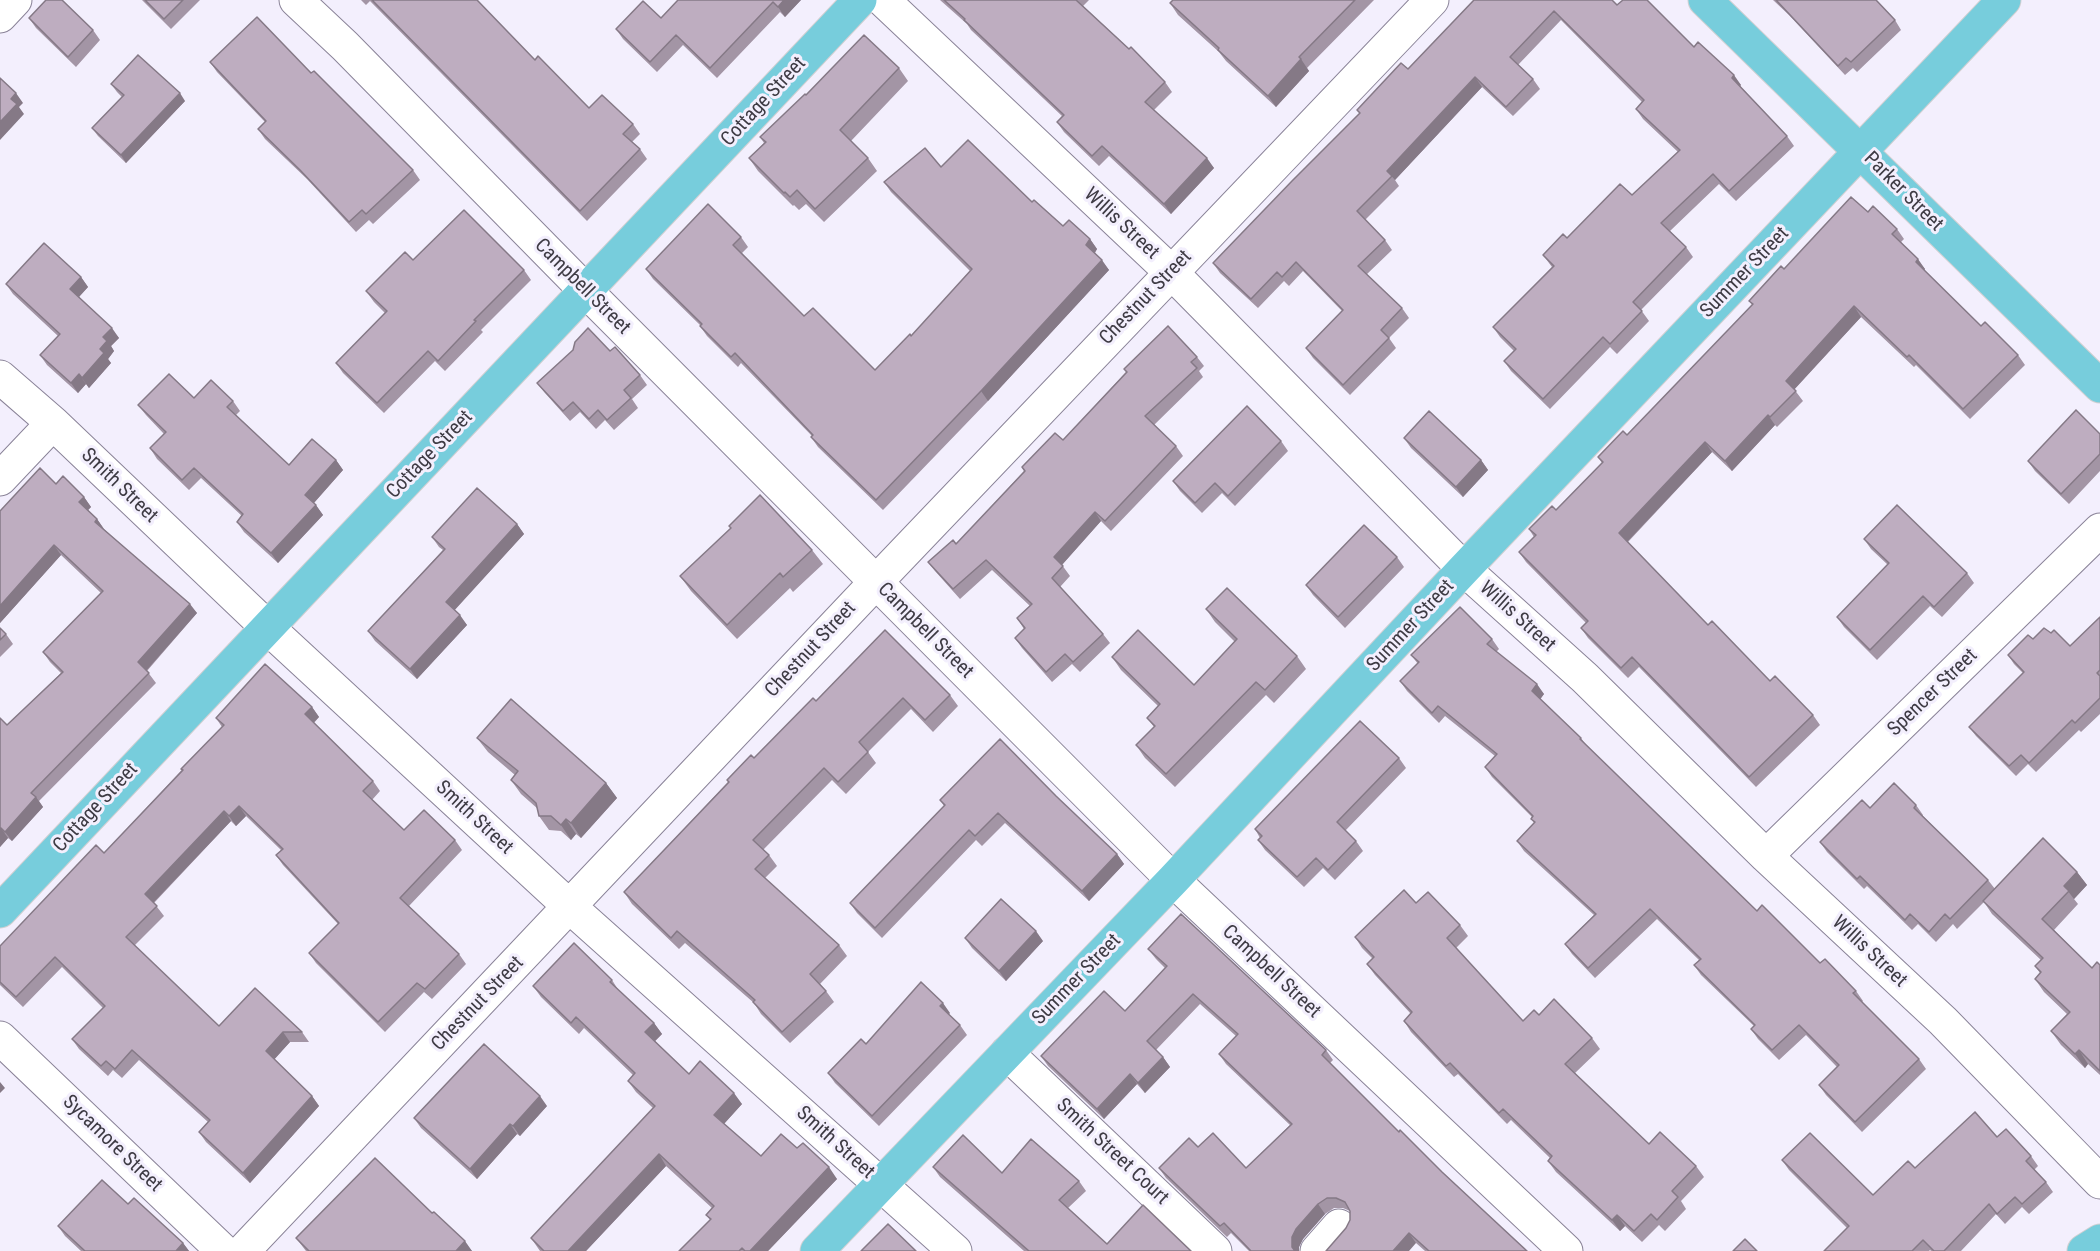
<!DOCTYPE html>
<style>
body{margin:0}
canvas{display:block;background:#f3effd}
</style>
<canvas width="2100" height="1251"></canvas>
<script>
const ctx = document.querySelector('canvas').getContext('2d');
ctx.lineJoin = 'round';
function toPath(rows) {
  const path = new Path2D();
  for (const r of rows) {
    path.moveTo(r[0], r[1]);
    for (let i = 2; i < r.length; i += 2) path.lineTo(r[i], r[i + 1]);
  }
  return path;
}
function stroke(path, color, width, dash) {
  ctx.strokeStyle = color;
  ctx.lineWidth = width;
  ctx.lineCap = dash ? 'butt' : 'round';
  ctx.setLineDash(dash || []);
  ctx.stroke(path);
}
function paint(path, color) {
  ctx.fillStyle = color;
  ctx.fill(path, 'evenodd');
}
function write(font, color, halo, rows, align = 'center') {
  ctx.font = font + ' "Roboto Condensed",sans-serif';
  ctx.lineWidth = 6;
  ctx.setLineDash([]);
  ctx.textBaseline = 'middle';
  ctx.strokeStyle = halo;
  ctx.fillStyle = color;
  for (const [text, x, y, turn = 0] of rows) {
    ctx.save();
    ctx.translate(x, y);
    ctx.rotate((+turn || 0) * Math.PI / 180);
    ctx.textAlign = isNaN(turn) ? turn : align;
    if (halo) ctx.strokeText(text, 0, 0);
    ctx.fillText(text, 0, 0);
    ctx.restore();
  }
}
const minor = toPath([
 [296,0,345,46,586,291,1173,880,1566,1251],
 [883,0,1171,272,1464,569,1585,678,1766,856,1943,1021,2100,1182],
 [0,16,15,0],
 [0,377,53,423,267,627,570,907,955,1251],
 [0,479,53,423],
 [1766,856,2100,530],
 [0,1038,223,1251],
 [1007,1053,1215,1251],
 [243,1251,876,582,1432,0],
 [1317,1251,1339,1226]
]);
const major = toPath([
 [1705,0,2100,386],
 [0,911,860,0],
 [817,1251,1173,880,1464,569,2004,0],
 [2084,1251,2100,1241]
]);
stroke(minor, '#8a8398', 35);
stroke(major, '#d1d0d2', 35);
stroke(minor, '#fff', 33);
stroke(major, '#77cddc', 33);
paint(toPath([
 [142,0,200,0,171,29],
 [361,0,477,0,535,60,589,108,633,124,640,134,632,142,640,149,647,159,587,221,370,1,366,5],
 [678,0,801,0,785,17,780,12,717,78,683,45,657,72,623,39,616,29,661,18],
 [940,0,1089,0,1083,6,1165,82,1172,92,1154,110,1214,168,1171,214,1109,156,1099,166,1064,132,1057,122,1062,116,971,30,967,24],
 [1173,0,1374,0,1307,68,1309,71,1276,107,1226,61,1219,52,1178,15,1170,3],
 [1474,0,1617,5,1694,47,1741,85,1740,86,1787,136,1794,146,1736,201,1719,184,1670,231,1686,247,1693,257,1641,310,1649,321,1617,354,1610,347,1550,409,1511,371,1504,361,1514,351,1500,337,1493,327,1552,267,1543,255,1632,195,1678,152,1643,119,1636,109,1642,102,1561,20,1518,65,1533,79,1540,89,1513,116,1482,87,1395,180,1399,186,1365,220,1385,240,1392,250,1366,275,1402,308,1409,318,1389,338,1396,348,1350,395,1313,358,1306,348,1342,311,1303,271,1289,286,1284,281,1258,308,1220,273,1213,263,1360,114,1357,110,1408,69],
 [1773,0,1876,0,1895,20,1901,30,1857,72,1853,68,1845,75,1789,15],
 [29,18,93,30,100,40,76,67,36,28],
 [210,62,311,73,413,170,420,180,373,224,369,220,356,232,307,179,265,139,258,129,265,122,217,72],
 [899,68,908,81,851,141,868,158,877,171,824,222,806,204,799,210,794,205,793,206,758,171,749,158,764,143,760,137,806,95],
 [111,84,185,101,126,163,98,136,92,128,122,97,117,92],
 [941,167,1032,202,1063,226,1090,239,1097,249,1095,253,1109,270,988,401,883,510,818,447,811,437,812,436,741,363,738,367,707,336,700,326,700,325,653,279,646,269,741,237,748,247,742,253,804,316,875,370,911,336,970,271,891,192,884,182],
 [1868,212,1897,229,1904,239,1901,242,1925,269,1924,270,1981,326,2018,355,2025,365,1970,419,1916,365,1914,367,1861,317,1794,389,1803,401,1777,427,1775,425,1732,471,1712,452,1628,542,1708,625,1770,681,1813,715,1820,725,1756,787,1639,667,1628,678,1588,638,1581,628,1586,623,1526,562,1519,552,1534,537,1529,529,1556,510,1602,463,1598,457,1627,435,1752,305,1749,301,1784,269],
 [413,260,524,270,531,280,481,330,483,332,445,371,435,361,384,413,343,373,336,363,385,313,374,302,366,291],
 [81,277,88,287,79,297,119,338,111,346,114,351,108,359,111,363,89,388,86,384,78,393,47,365,40,355,58,336,13,294,6,284],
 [610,351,640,375,647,385,632,399,638,408,614,430,605,420,596,429,580,412,570,421,545,393,537,383],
 [1197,357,1204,366,1199,371,1203,377,1154,425,1176,446,1183,456,1111,531,1101,521,1062,565,1070,576,1060,587,1103,634,1110,643,1080,672,1072,664,1052,682,1022,648,1015,638,1024,629,1017,618,1030,606,992,570,960,599,935,571,928,562,956,544,1024,471,1022,467,1063,440,1126,372,1124,369],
 [194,398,233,401,240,411,236,415,289,465,336,460,343,470,314,503,323,515,278,563,244,532,237,522,242,516,201,478,189,490,157,459,150,448,164,434,146,415,138,405],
 [2100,434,2100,471,2069,504,2035,471,2028,461],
 [1404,438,1481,460,1488,470,1463,497,1411,448],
 [1281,441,1288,451,1235,506,1222,493,1202,513,1180,491,1173,481],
 [56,484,84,497,91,507,88,510,97,519,104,529,197,613,147,671,156,683,39,801,43,807,12,841,8,838,0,847,0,718,7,725,61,673,50,662,43,652,101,593,61,555,0,623,0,511],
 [517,524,524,534,454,610,467,625,417,679,375,641,368,631,443,550,439,547,432,537],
 [1864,539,1967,573,1974,583,1942,617,1930,606,1877,660,1844,627,1837,617,1888,565,1871,549],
 [812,550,823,564,793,592,790,588,737,639,691,591,680,576],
 [1397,557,1404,567,1345,628,1313,595,1306,585],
 [1206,609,1297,656,1306,669,1274,703,1266,695,1175,787,1145,758,1136,745,1154,727,1147,718,1158,706,1121,670,1112,657,1194,685,1235,642,1215,622],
 [2100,617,2100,714,2081,732,2079,730,2036,772,2028,764,2016,776,1976,736,1969,727,2023,673,2014,664,2008,655,2033,639,2051,633,2070,646],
 [0,628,6,634,13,644,0,657],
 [1492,639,1499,649,1496,652,1544,694,1540,699,1581,738,1586,745,1757,911,1820,963,1856,991,1863,1001,1862,1002,1919,1059,1926,1069,1862,1132,1826,1095,1819,1085,1837,1067,1806,1035,1779,1060,1758,1039,1751,1029,1754,1026,1701,975,1694,965,1699,960,1657,919,1595,978,1572,954,1565,944,1594,915,1524,851,1517,841,1534,823,1531,819,1532,817,1492,777,1485,767,1495,756,1445,716,1439,723,1407,691,1400,681,1418,664,1411,655],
 [950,695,958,706,933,732,911,709,868,752,876,763,846,794,832,780,763,850,769,855,777,866,765,878,839,945,847,956,820,984,826,991,834,1002,790,1043,761,1014,754,1003,685,943,679,949,632,904,624,892,728,782,727,780,754,758,816,701],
 [312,707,319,717,314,723,373,781,380,791,372,800,404,830,455,840,462,850,409,906,459,954,466,964,432,999,424,992,385,1032,316,963,309,953,338,924,283,865,276,855,281,850,246,816,236,826,231,821,154,903,164,916,134,946,219,1026,302,1032,309,1042,290,1042,274,1059,312,1096,319,1106,250,1183,206,1142,199,1132,208,1122,139,1060,122,1078,113,1070,108,1076,79,1049,72,1039,103,1008,62,967,23,1007,0,985,0,946,104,853,222,727,216,718],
 [477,738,606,783,617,798,581,838,576,834,571,840,561,831,549,830,539,816,538,809,521,794,511,780,515,775,488,752],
 [1399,758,1406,768,1345,831,1356,841,1363,851,1335,880,1323,868,1304,887,1265,850,1258,840,1260,838,1255,829],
 [1056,796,1117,854,1124,864,1089,901,1005,823,982,846,976,840,882,938,857,913,850,903,944,806,940,800],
 [1916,805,1923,815,1923,816,1988,880,1995,889,2077,872,2087,885,2074,899,2078,904,2054,930,2092,968,2100,965,2100,1075,2088,1064,2085,1068,2061,1045,2051,1031,2067,1014,2044,992,2035,979,2040,973,2035,966,2041,960,1992,914,1984,902,1957,929,1953,924,1936,942,1918,924,1912,930,1867,886,1864,889,1827,852,1820,842,1870,808],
 [1416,903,1460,925,1468,936,1456,948,1523,1021,1539,1015,1592,1038,1600,1049,1575,1073,1649,1144,1696,1166,1704,1177,1681,1201,1686,1209,1665,1231,1659,1225,1642,1242,1625,1226,1620,1231,1556,1172,1548,1161,1550,1158,1511,1120,1507,1124,1458,1074,1454,1077,1411,1032,1404,1021,1411,1014,1375,975,1367,964,1373,959,1362,948,1355,937],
 [965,938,1043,941,1006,981,972,948],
 [1148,949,1326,1050,1333,1060,1330,1063,1399,1132,1527,1251,1425,1251,1416,1243,1346,1228,1350,1220,1350,1211,1343,1208,1334,1208,1325,1214,1303,1239,1299,1247,1299,1251,1249,1251,1231,1233,1227,1237,1166,1178,1159,1168,1198,1147,1246,1168,1290,1125,1226,1064,1219,1054,1236,1036,1200,1004,1156,1050,1163,1057,1170,1067,1145,1093,1137,1084,1104,1119,1048,1066,1041,1056,1125,1011,1165,968,1156,959],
 [612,980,619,991,654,1023,662,1034,655,1041,689,1074,742,1104,724,1124,761,1156,797,1148,837,1179,768,1251,679,1251,710,1220,706,1215,712,1208,666,1166,586,1251,540,1251,531,1238,653,1108,636,1092,628,1081,633,1075,584,1028,579,1034,541,997,533,986],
 [950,1013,948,1015,960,1025,967,1035,879,1126,835,1083,828,1073,866,1044],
 [547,1106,520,1136,517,1134,477,1179,421,1128,414,1118],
 [1997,1137,2031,1156,2038,1166,2034,1170,2046,1182,2053,1192,2029,1214,2022,1207,2005,1224,1996,1214,1961,1251,1931,1251,1930,1250,1929,1251,1824,1251,1847,1228,1789,1170,1782,1160,1873,1195,1915,1168],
 [933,1167,1079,1181,1086,1191,1068,1208,1107,1244,1191,1251,1024,1251,940,1177],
 [128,1204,183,1243,189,1251,81,1251,65,1236,58,1226],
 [432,1213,472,1251,306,1251,296,1238]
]), '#a395a5');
paint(toPath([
 [784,0,801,0,785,17,778,7],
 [1301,59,1309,71,1276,107,1268,96],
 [1734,75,1741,85,1739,87,1732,78],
 [1475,77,1482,87,1395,180,1387,171],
 [16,93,23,103,19,107,24,114,0,140,0,122,11,99],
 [180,93,185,101,126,163,121,155],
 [1207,158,1214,168,1171,214,1164,204],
 [1090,239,1097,249,1093,255,1086,245],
 [1918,259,1925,269,1923,272,1916,262],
 [1102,260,1109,270,988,401,981,391],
 [81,277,88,287,77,299,70,289],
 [1854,306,1861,317,1793,391,1786,381],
 [112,328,119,338,111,346,114,351,108,359,111,363,89,388,82,378,100,349,103,337],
 [79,374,86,384,78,393,71,383],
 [1768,415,1775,425,1732,471,1725,461],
 [1705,442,1712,452,1626,543,1619,533],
 [336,460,343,470,312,505,305,495],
 [1481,460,1488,470,1463,497,1456,487],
 [84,497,91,507,86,512,79,502],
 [316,505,323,515,278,563,271,553],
 [1095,512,1101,521,1060,567,1054,557],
 [97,519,104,529,95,522],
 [517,524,524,534,453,612,446,602],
 [54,545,61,555,0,623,0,606],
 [190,604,197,613,145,672,138,662],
 [460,615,467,625,417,679,410,669],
 [1537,684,1544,694,1539,701,1532,691],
 [312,707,319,717,312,724,305,714],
 [606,783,617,798,581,838,571,823],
 [36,797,43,807,12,841,5,832],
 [239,806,246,816,236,826,229,816],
 [224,811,231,821,152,904,145,894],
 [566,819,576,834,571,840,561,825],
 [1,828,8,838,0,847,0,829],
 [1117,854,1124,864,1089,901,1082,891],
 [2077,872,2087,885,2074,899,2064,886],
 [1036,931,1043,941,1006,981,999,971],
 [943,1003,950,1013,947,1016,940,1006],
 [654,1023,662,1034,653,1043,645,1032],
 [283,1032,290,1042,273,1061,266,1051],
 [2079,1050,2088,1064,2085,1068,2075,1054],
 [1163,1057,1170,1067,1145,1093,1138,1083],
 [1130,1074,1137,1084,1104,1119,1097,1109],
 [0,1082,5,1088,0,1093],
 [734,1093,742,1104,722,1126,714,1115],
 [312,1096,319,1106,250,1183,243,1173],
 [540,1096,547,1106,520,1136,513,1126],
 [510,1124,517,1134,477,1179,470,1169],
 [659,1154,666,1166,586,1251,568,1251],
 [829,1167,837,1179,768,1251,750,1251],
 [1318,1204,1325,1214,1303,1239,1299,1247,1299,1251,1295,1251,1292,1247,1292,1237,1296,1229],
 [1617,1215,1625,1226,1620,1231,1612,1220],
 [1409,1233,1416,1243,1409,1251,1393,1251],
 [465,1241,472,1251,456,1251],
 [183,1243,189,1251,176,1251]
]), '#857986');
const building = toPath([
 [46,0,62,0,93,30,68,57,29,18,46,0],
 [145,0,183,0,164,19,145,0],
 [372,0,477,0,535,60,538,56,589,108,602,95,633,124,623,134,640,149,580,211,372,0],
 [678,0,784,0,778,7,773,2,710,68,676,35,650,62,616,29,643,1,661,18,678,0],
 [944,0,1076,0,1129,49,1131,47,1165,82,1145,102,1207,158,1164,204,1102,146,1092,156,1057,122,1064,115,964,20,965,19,944,0],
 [1173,0,1355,0,1299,57,1301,59,1268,96,1218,50,1219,48,1170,3,1173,0],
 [1474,0,1612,0,1617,5,1623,0,1647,0,1694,47,1698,42,1734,75,1732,78,1787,136,1729,191,1713,174,1661,223,1686,247,1633,302,1642,311,1610,344,1603,337,1543,399,1504,361,1516,349,1493,327,1554,266,1543,255,1563,234,1567,238,1620,184,1632,195,1680,150,1636,109,1644,100,1554,11,1510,57,1533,79,1506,107,1475,77,1387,171,1392,176,1357,211,1385,240,1358,266,1402,308,1381,330,1389,338,1343,385,1306,348,1343,310,1296,262,1282,277,1277,272,1251,299,1213,263,1292,181,1360,113,1357,110,1401,63,1408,69,1474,0],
 [1776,0,1876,0,1895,20,1851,62,1846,58,1838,66,1776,0],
 [257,17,311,73,314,71,413,170,366,214,362,210,349,222,300,170,258,129,266,121,210,62,257,17],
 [864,35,899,68,840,130,868,158,815,209,797,190,790,197,785,192,784,193,749,158,766,142,760,137,805,94,806,95,864,35],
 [138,55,180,93,121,155,92,128,124,95,111,84,138,55],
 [0,78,16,93,11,99,17,104,0,122,0,78],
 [968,140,1032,202,1034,200,1063,226,1069,220,1090,239,1086,245,1102,260,981,391,876,500,811,437,813,435,735,353,731,357,700,326,702,324,646,269,708,204,741,237,733,245,804,316,813,308,875,370,910,334,911,336,972,269,884,182,925,148,941,167,968,140],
 [1851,197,1868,212,1873,206,1897,229,1892,234,1918,259,1916,262,1981,326,1985,322,2018,355,1963,409,1909,355,1907,357,1854,306,1786,381,1796,391,1770,417,1768,415,1725,461,1705,442,1619,533,1708,625,1712,621,1770,681,1775,676,1813,715,1749,777,1632,657,1621,668,1581,628,1588,621,1519,552,1536,535,1529,529,1552,506,1556,510,1603,462,1598,457,1623,431,1627,435,1753,304,1749,301,1781,266,1784,269,1851,197],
 [464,210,524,270,474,320,476,321,438,361,428,351,377,403,336,363,387,311,366,291,405,252,413,260,464,210],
 [44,243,81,277,70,289,112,328,103,337,107,341,100,349,104,353,82,378,79,374,71,383,40,355,60,334,6,284,44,243],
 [1168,326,1197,357,1191,362,1197,368,1145,416,1176,446,1105,521,1095,512,1054,557,1063,566,1052,578,1103,634,1073,662,1065,654,1046,672,1015,638,1025,628,1017,618,1032,604,986,560,953,589,928,562,953,540,956,544,1025,471,1022,467,1055,433,1063,440,1127,372,1124,369,1168,326],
 [588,328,610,351,615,347,640,375,624,390,631,398,607,420,598,410,589,419,573,402,563,411,537,383,573,350,575,342,588,328],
 [169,374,194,398,211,380,233,401,227,407,289,465,312,439,336,460,305,495,316,505,271,553,237,522,243,514,194,468,182,480,150,448,166,432,138,405,169,374],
 [1247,406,1281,441,1228,496,1215,483,1195,503,1173,481,1247,406],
 [2076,410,2100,434,2100,454,2061,494,2028,461,2076,410],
 [1429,411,1481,460,1456,487,1404,438,1429,411],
 [40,468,56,484,63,476,84,497,79,502,97,519,95,522,190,604,138,662,149,673,31,793,36,797,5,832,1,828,0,829,0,718,7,725,63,672,43,652,103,591,54,545,0,606,0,511,40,468],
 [477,488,517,524,446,602,460,615,410,669,368,631,445,549,432,537,477,488],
 [760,495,812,550,783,577,780,573,727,625,680,576,731,528,729,526,760,495],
 [1897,505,1967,573,1934,607,1923,596,1870,650,1837,617,1889,563,1864,539,1897,505],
 [1364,525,1397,557,1338,617,1306,585,1364,525],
 [1227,588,1297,656,1265,690,1256,682,1166,774,1136,745,1155,726,1147,718,1160,704,1112,657,1138,630,1194,685,1237,639,1206,609,1227,588],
 [1460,607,1492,639,1487,644,1537,684,1532,691,1581,738,1580,739,1757,911,1762,905,1820,963,1825,959,1856,991,1853,993,1919,1059,1855,1122,1819,1085,1839,1065,1799,1025,1772,1050,1751,1029,1755,1025,1694,965,1701,959,1650,909,1588,968,1565,944,1596,914,1517,841,1535,822,1531,819,1533,816,1485,767,1497,754,1438,706,1432,713,1400,681,1419,662,1411,655,1460,607],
 [2100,617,2100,670,2097,673,2100,676,2100,698,2075,723,2072,720,2029,763,2021,755,2009,766,1969,727,2024,672,2008,655,2028,635,2033,639,2044,628,2051,633,2054,630,2070,646,2100,617],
 [0,628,6,634,0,640,0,628],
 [885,630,950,695,925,720,903,698,859,742,868,752,838,782,824,768,753,840,769,855,755,869,839,945,810,974,826,991,782,1032,753,1002,755,1000,677,931,671,938,624,892,729,782,727,780,751,755,754,758,813,698,816,701,885,630],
 [265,664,312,707,305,714,373,781,363,791,404,830,424,810,455,840,400,898,459,954,425,989,417,983,378,1022,309,953,339,923,276,855,283,849,239,806,229,816,224,811,145,894,157,906,126,937,219,1026,255,988,302,1032,283,1032,266,1051,312,1096,243,1173,199,1132,210,1120,132,1050,115,1069,106,1061,101,1066,72,1039,105,1006,55,957,16,997,0,982,0,946,96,845,104,853,183,770,181,769,224,725,216,718,265,664],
 [511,699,606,783,571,823,566,819,561,825,551,816,539,816,536,803,511,780,518,771,477,738,511,699],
 [1360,721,1399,758,1337,822,1356,841,1328,870,1316,858,1297,877,1258,840,1262,836,1255,829,1360,721],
 [1000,739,1056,796,1117,854,1082,891,998,813,975,836,969,830,875,928,850,903,945,805,940,800,1000,739],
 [1894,783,1916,805,1914,808,1988,880,1950,919,1945,914,1929,932,1910,914,1905,920,1860,876,1857,879,1820,842,1862,800,1870,808,1894,783],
 [2043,838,2077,872,2064,886,2069,891,2042,919,2092,968,2097,962,2100,965,2100,1071,2079,1050,2075,1054,2051,1031,2070,1012,2035,979,2041,972,2035,966,2043,958,1983,901,2043,838],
 [1404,890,1416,903,1428,892,1460,925,1447,938,1523,1021,1534,1010,1539,1015,1554,999,1592,1038,1565,1064,1649,1144,1660,1132,1696,1166,1672,1191,1678,1197,1657,1220,1651,1214,1634,1231,1617,1215,1612,1220,1548,1161,1552,1156,1503,1109,1499,1113,1450,1063,1446,1066,1404,1021,1412,1012,1367,964,1374,957,1355,937,1404,890],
 [1001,899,1036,931,999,971,965,938,1001,899],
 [1181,914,1326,1050,1322,1055,1399,1132,1400,1130,1442,1172,1527,1251,1429,1251,1409,1233,1393,1251,1326,1251,1346,1228,1350,1220,1350,1211,1345,1202,1336,1198,1327,1198,1318,1204,1296,1229,1292,1237,1292,1247,1295,1251,1251,1251,1224,1223,1220,1226,1159,1168,1189,1138,1198,1147,1213,1133,1246,1168,1292,1124,1219,1054,1238,1034,1193,994,1147,1041,1163,1057,1138,1083,1130,1074,1097,1109,1041,1056,1104,991,1125,1011,1167,966,1148,949,1181,914],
 [574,943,612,980,610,982,654,1023,645,1032,689,1074,700,1061,734,1093,714,1115,761,1156,781,1134,797,1148,803,1143,829,1167,750,1251,745,1251,742,1248,739,1251,679,1251,711,1219,706,1215,714,1206,659,1154,568,1251,544,1251,531,1238,655,1106,628,1081,635,1073,576,1017,571,1023,533,986,574,943],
 [921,982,943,1003,940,1006,960,1025,872,1116,828,1073,861,1039,866,1044,921,982],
 [484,1044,540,1096,513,1126,510,1124,470,1169,414,1118,484,1044],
 [1975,1112,1997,1137,2006,1129,2031,1156,2026,1161,2046,1182,2022,1204,2015,1197,1997,1214,1989,1204,1944,1251,1934,1251,1923,1240,1912,1251,1824,1251,1849,1226,1782,1160,1810,1133,1873,1195,1908,1161,1915,1168,1975,1112],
 [963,1135,1002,1173,1031,1139,1079,1181,1059,1200,1107,1244,1143,1205,1191,1251,1029,1251,933,1167,963,1135],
 [375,1158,432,1213,434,1212,465,1241,456,1251,309,1251,296,1238,375,1158],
 [102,1180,128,1204,134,1198,183,1243,176,1251,85,1251,58,1226,102,1180],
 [888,1224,916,1251,861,1251,888,1224],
 [1745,1239,1757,1251,1733,1251,1745,1239]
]);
paint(building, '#beadc0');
stroke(building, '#857986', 1.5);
write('20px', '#3e3b44', '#f3effd', [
 ["Cottage Street",764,102,-47],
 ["Parker Street",1903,192,45],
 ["Willis Street",1121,224,43],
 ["Summer Street",1745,273,-46],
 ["Campbell Street",582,287,45],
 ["Chestnut Street",1146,298,-46],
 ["Cottage Street",430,455,-46],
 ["Smith Street",119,486,44],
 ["Willis Street",1517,617,42],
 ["Summer Street",1411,626,-47],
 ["Campbell Street",925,631,45],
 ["Chestnut Street",811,650,-47],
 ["Spencer Street",1933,693,-44],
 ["Cottage Street",96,808,-47],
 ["Smith Street",474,818,43],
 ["Willis Street",1869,952,43],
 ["Campbell Street",1271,972,43],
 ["Summer Street",1077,980,-46],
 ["Chestnut Street",478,1004,-46],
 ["Smith Street",835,1143,42],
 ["Sycamore Street",112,1144,44],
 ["Smith Street Court",1112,1152,43]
]);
</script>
